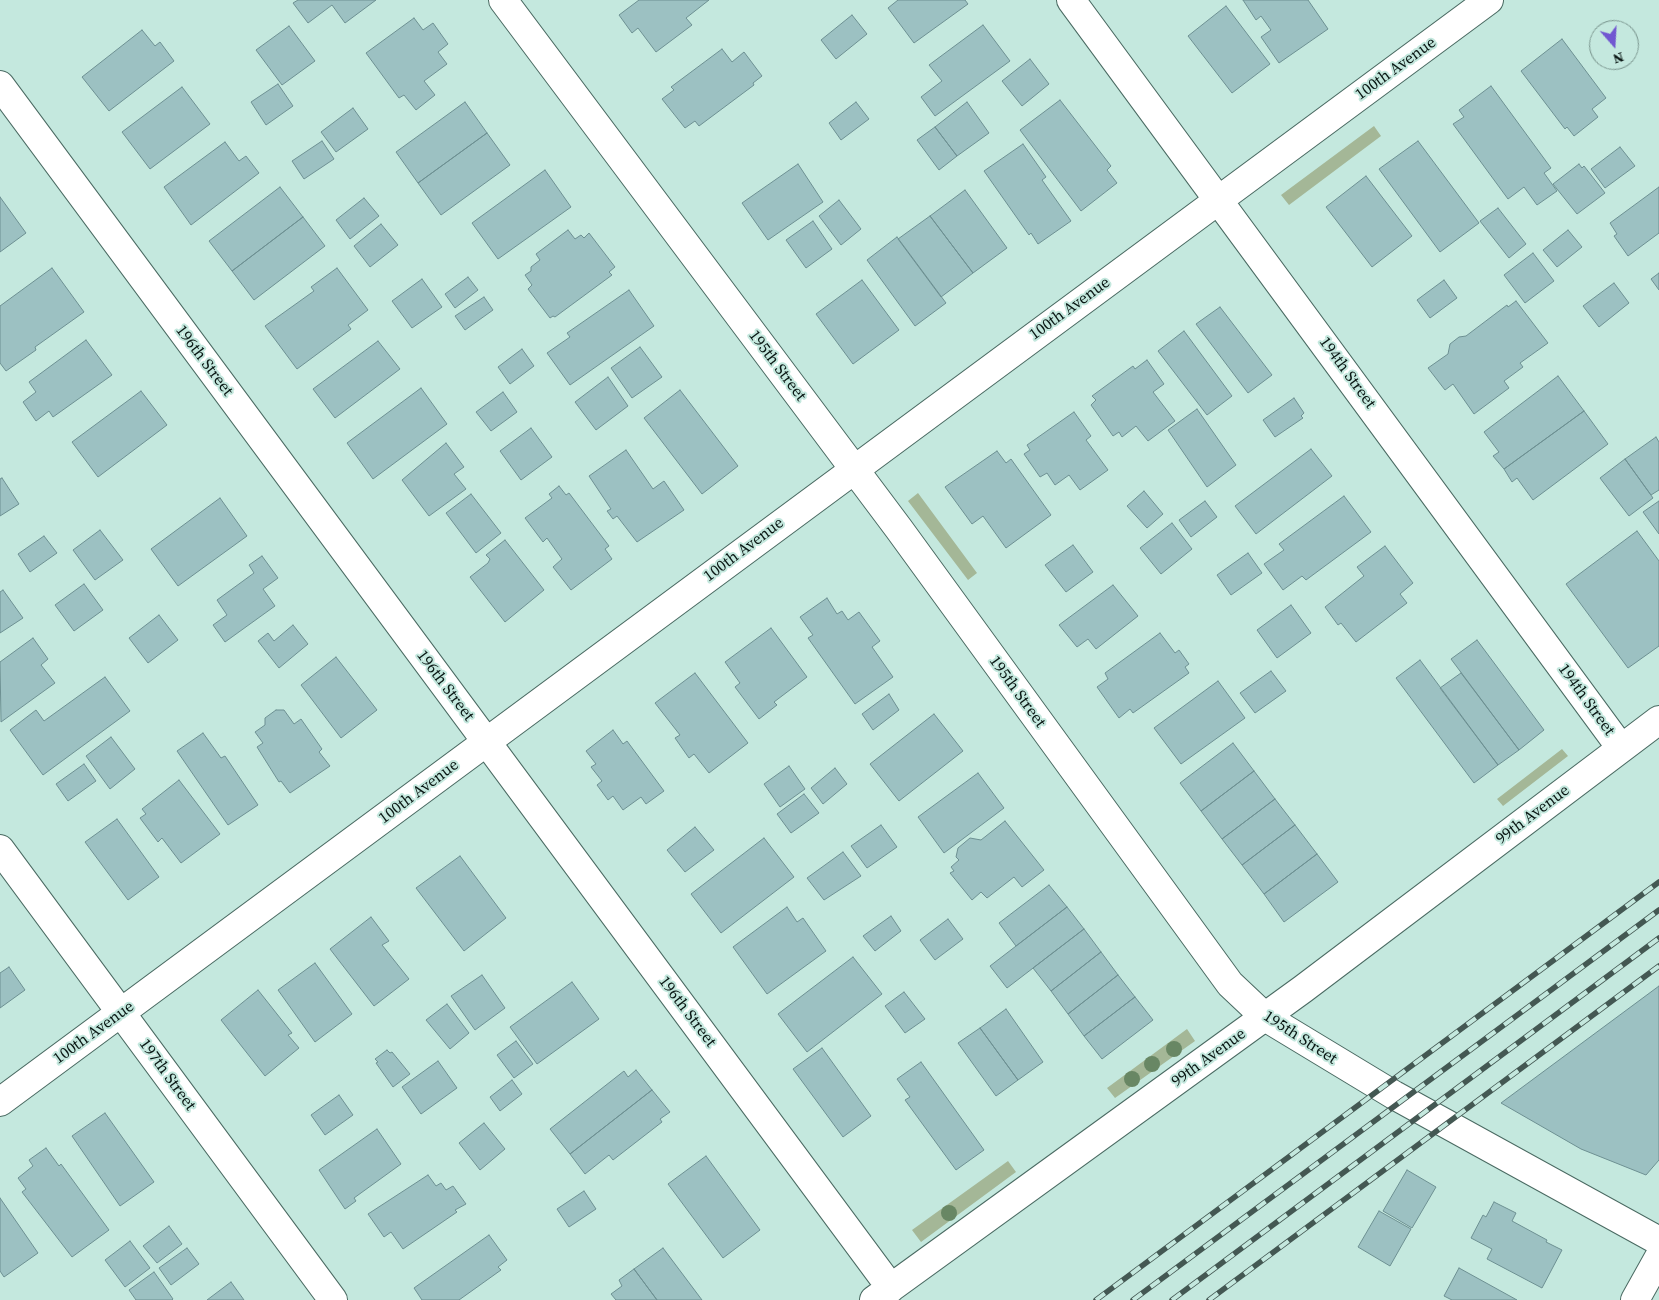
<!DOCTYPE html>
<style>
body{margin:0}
#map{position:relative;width:1659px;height:1300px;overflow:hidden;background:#c4e8de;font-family:"Source Serif 4",serif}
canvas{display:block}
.north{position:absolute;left:1589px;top:20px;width:50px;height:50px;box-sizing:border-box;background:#c4e8de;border:1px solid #79948d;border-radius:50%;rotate:161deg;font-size:14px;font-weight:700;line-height:20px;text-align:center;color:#091613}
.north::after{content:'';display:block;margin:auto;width:18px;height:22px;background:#7157d1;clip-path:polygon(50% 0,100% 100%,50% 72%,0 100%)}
</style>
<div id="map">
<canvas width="1659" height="1300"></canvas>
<div class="north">N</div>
</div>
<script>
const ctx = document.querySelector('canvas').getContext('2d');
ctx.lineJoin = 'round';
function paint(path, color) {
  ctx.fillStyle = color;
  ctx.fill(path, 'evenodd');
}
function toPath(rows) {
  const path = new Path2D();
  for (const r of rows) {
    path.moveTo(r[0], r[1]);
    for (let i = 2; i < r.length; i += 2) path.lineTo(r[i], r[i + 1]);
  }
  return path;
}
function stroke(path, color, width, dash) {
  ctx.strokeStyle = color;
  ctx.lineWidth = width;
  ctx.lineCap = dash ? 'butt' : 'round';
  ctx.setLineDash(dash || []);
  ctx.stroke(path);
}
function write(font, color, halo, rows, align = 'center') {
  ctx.font = font + ' "Source Serif 4",serif';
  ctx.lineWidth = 4;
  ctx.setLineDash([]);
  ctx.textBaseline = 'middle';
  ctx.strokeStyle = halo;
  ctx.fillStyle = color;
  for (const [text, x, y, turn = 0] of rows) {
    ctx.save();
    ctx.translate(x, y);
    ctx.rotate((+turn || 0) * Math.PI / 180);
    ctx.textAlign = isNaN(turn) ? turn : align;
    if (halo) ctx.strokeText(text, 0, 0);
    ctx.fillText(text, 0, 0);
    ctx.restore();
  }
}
paint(toPath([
 [1374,126,1381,136,1289,205,1281,195],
 [918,493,977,573,968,580,908,501],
 [1562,749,1568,756,1503,806,1497,799],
 [1187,1029,1195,1041,1115,1098,1107,1088],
 [1008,1161,1016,1172,921,1242,912,1230]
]), '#a4b797');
const building = toPath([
 [298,0,376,0,345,23,332,5,308,23,293,3,298,0],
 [639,0,709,0,686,18,692,25,656,52,638,28,632,33,619,15,639,0],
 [898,0,965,0,968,4,914,43,888,8,898,0],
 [1243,0,1308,0,1328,29,1279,63,1261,37,1271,30,1261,16,1256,20,1243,0],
 [1226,6,1270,64,1232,93,1188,36,1226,6],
 [852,15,867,34,836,59,821,40,852,15],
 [414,18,423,30,433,23,448,44,438,52,447,64,424,81,435,95,416,110,404,95,399,98,366,53,414,18],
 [983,25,1010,61,935,116,921,97,942,81,929,65,983,25],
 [289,26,315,61,282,85,256,50,289,26],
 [142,30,155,46,160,42,174,61,109,111,82,77,142,30],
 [1562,39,1606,98,1592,109,1598,117,1574,136,1567,127,1565,129,1521,71,1562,39],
 [722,49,732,62,744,52,762,76,753,83,754,85,699,126,695,121,685,128,662,99,674,90,671,87,722,49],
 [1030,59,1049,84,1022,106,1002,81,1030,59],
 [278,84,293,106,266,125,251,102,278,84],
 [1491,86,1551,168,1544,173,1557,191,1537,205,1524,187,1508,199,1453,124,1464,117,1459,110,1491,86],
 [182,87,210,124,150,169,122,132,182,87],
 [1060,100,1111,166,1107,170,1117,183,1081,211,1020,130,1060,100],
 [465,102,487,133,418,183,396,152,465,102],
 [856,102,869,119,841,140,829,123,856,102],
 [967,102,989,133,957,156,935,127,967,102],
 [353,108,368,129,336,152,321,132,353,108],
 [935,127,957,156,939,170,917,140,935,127],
 [487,133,510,165,441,215,418,183,487,133],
 [322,141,334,159,304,179,292,161,322,141],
 [1418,141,1479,223,1440,252,1379,169,1418,141],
 [225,142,239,161,246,156,259,173,191,225,164,187,225,142],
 [1023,144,1046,177,1042,180,1071,221,1038,244,1031,233,1029,235,984,171,1023,144],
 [1620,147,1635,166,1605,188,1591,169,1620,147],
 [798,164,823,202,768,240,742,203,798,164],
 [1579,164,1582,168,1584,166,1605,193,1577,214,1553,184,1579,164],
 [545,170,571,207,498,259,472,223,545,170],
 [1366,176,1412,236,1372,267,1326,207,1366,176],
 [280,187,303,217,232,271,209,241,280,187],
 [1659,187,1659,233,1628,256,1614,236,1617,234,1610,223,1659,187],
 [965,190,1007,248,973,273,930,216,965,190],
 [0,197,26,233,0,252,0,197],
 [364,198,379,216,350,239,336,220,364,198],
 [839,200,861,229,841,245,819,216,839,200],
 [1498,208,1526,244,1509,258,1480,221,1498,208],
 [930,216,973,273,941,297,898,239,930,216],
 [303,217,325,246,254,300,232,271,303,217],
 [813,221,832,249,806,268,786,240,813,221],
 [381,224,398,245,370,267,354,246,381,224],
 [568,230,575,239,581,235,584,238,589,233,615,267,609,272,612,275,555,317,553,316,550,318,528,289,532,285,525,275,531,271,531,267,540,260,536,254,568,230],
 [1568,230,1582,247,1557,267,1543,250,1568,230],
 [897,237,946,303,915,326,867,260,897,237],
 [1533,253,1554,281,1525,303,1504,275,1533,253],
 [52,268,84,312,35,347,36,350,6,371,0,363,0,306,52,268],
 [337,268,368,310,348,325,351,329,297,369,265,326,314,291,311,287,337,268],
 [1659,273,1659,290,1651,279,1659,273],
 [468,277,478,290,455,308,445,294,468,277],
 [422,279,442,307,412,328,392,301,422,279],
 [862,280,899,330,853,364,816,314,862,280],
 [1444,280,1457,298,1430,318,1417,300,1444,280],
 [1614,283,1629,303,1599,327,1583,306,1614,283],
 [629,290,654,326,570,385,547,353,570,337,567,333,629,290],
 [484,297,493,310,465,330,455,316,484,297],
 [1516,301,1548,343,1520,363,1523,367,1504,381,1509,388,1474,414,1453,384,1445,390,1428,368,1448,354,1450,344,1459,337,1466,336,1507,305,1508,307,1516,301],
 [1220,307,1272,375,1248,393,1196,324,1220,307],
 [1184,331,1232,396,1207,415,1158,351,1184,331],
 [86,340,112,375,53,417,49,411,36,421,23,402,36,392,29,382,86,340],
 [378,341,400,369,335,418,313,389,378,341],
 [640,347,662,377,632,398,611,368,640,347],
 [522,349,534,366,510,384,498,367,522,349],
 [1147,360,1164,384,1153,392,1175,421,1148,441,1136,426,1122,437,1119,432,1113,436,1091,405,1096,400,1092,396,1133,366,1135,369,1147,360],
 [1558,376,1584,411,1504,469,1493,456,1499,452,1484,432,1558,376],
 [608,377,628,406,596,430,575,402,608,377],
 [421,388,447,424,373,479,347,443,421,388],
 [680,390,738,466,702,494,644,418,680,390],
 [141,391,167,425,98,477,72,442,141,391],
 [503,392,517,412,491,431,476,412,503,392],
 [1294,398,1304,413,1301,416,1303,418,1275,437,1263,420,1294,398],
 [1197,409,1236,465,1207,487,1168,430,1197,409],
 [1584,411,1608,444,1533,500,1517,478,1512,482,1504,469,1584,411],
 [1074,412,1091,436,1086,440,1108,470,1080,490,1069,475,1055,485,1047,473,1040,477,1024,454,1030,450,1027,445,1074,412],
 [531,428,552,457,521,480,500,451,531,428],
 [1656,437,1659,442,1659,490,1651,495,1625,459,1656,437],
 [446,443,464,467,454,474,466,489,429,516,402,480,446,443],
 [1311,449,1332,476,1256,534,1235,506,1311,449],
 [626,450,653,489,664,481,684,510,637,542,617,516,613,519,607,511,611,509,589,476,626,450],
 [997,451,1006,463,1011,459,1051,515,1006,548,983,516,972,524,945,487,997,451],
 [1625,459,1653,498,1629,516,1600,478,1625,459],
 [2,478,19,504,0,516,0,479,2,478],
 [559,486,566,495,569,493,609,546,605,549,612,559,571,590,553,567,562,559,547,538,543,542,525,518,552,498,549,494,559,486],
 [1144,491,1163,514,1147,528,1127,506,1144,491],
 [471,494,501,533,476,553,446,513,471,494],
 [1344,496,1371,532,1306,580,1302,576,1283,590,1264,564,1284,550,1279,544,1344,496],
 [220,498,247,536,178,586,151,549,220,498],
 [1205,501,1217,517,1191,537,1179,520,1205,501],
 [1659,501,1659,534,1643,512,1659,501],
 [1172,523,1192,549,1161,574,1140,548,1172,523],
 [100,530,123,560,95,580,73,550,100,530],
 [1637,531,1659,561,1659,646,1628,668,1566,584,1637,531],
 [44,536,57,553,30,572,18,554,44,536],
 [505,540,544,590,505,622,470,577,488,563,490,559,486,555,505,540],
 [1073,545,1093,572,1066,592,1045,565,1073,545],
 [1385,546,1413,583,1400,594,1407,603,1356,642,1341,623,1338,625,1325,607,1364,576,1357,567,1385,546],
 [1248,553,1262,573,1231,595,1217,575,1248,553],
 [262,556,278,578,263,589,275,606,225,642,213,625,227,615,217,600,254,573,249,565,262,556],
 [84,584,103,610,74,631,55,605,84,584],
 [1113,585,1138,616,1096,649,1088,639,1077,647,1059,625,1113,585],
 [3,590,23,618,0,633,0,592,3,590],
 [827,598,837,614,842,611,848,620,859,612,880,641,872,647,893,677,855,704,808,638,813,635,800,617,827,598],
 [1291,605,1311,633,1277,658,1257,630,1291,605],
 [159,615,178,640,148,663,129,638,159,615],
 [293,625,308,644,279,668,258,641,268,633,274,641,293,625],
 [771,628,807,677,774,702,777,705,759,719,735,687,740,683,725,662,771,628],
 [1160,633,1175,653,1179,650,1189,664,1185,667,1189,673,1133,713,1130,709,1119,718,1097,687,1108,679,1105,673,1160,633],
 [33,638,48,659,41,665,55,683,1,722,0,662,33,638],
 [1477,640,1544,730,1519,750,1451,659,1477,640],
 [336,657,377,710,341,738,301,685,336,657],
 [1420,660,1498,765,1474,783,1396,678,1420,660],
 [1271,671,1286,691,1255,713,1240,693,1271,671],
 [695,673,748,743,709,773,694,754,689,758,675,738,680,735,655,703,695,673],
 [1461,673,1519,750,1498,765,1440,688,1461,673],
 [105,677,130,711,43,775,10,730,36,710,44,721,105,677],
 [1218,681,1245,718,1181,764,1154,728,1218,681],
 [889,694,899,710,873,730,862,714,889,694],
 [276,710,284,710,294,724,301,719,322,749,319,752,330,766,290,793,281,781,279,782,257,747,263,743,255,732,265,725,265,718,276,710],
 [934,714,963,751,899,801,870,764,934,714],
 [613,730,623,744,627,741,664,791,646,804,641,797,623,810,613,796,608,800,597,785,602,781,591,767,596,764,586,751,613,730],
 [203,733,221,758,225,756,258,805,228,825,177,751,203,733],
 [111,737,135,769,110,789,86,756,111,737],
 [1233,743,1254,771,1201,811,1180,783,1233,743],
 [84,764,96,781,68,801,56,784,84,764],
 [789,766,805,789,780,807,764,784,789,766],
 [835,768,847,784,823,804,811,788,835,768],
 [1254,771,1275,799,1222,839,1201,811,1254,771],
 [978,773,1004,808,944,853,918,817,978,773],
 [179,780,220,834,181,863,162,838,158,842,140,818,146,814,142,809,179,780],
 [804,794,819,813,791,833,777,814,804,794],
 [1275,799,1295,825,1242,865,1222,839,1275,799],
 [117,819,159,877,128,900,85,842,117,819],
 [1005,821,1044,870,1022,887,1014,877,987,898,981,892,972,900,950,873,954,871,951,867,959,860,956,857,958,848,970,838,981,840,1005,821],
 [881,825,897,847,867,868,851,846,881,825],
 [1295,825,1317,854,1264,894,1242,865,1295,825],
 [695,827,714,850,685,872,667,850,695,827],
 [764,838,794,877,721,933,691,894,764,838],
 [843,852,861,876,824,900,807,878,843,852],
 [1317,854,1338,882,1284,922,1264,894,1317,854],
 [460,856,506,918,464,951,416,888,460,856],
 [1049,885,1067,907,1016,946,999,923,1049,885],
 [787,907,797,922,803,918,826,951,767,994,733,947,787,907],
 [1067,907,1084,929,1007,988,990,966,1067,907],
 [891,916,901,931,875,951,863,936,891,916],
 [371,917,389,941,382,945,409,979,374,1006,330,949,371,917],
 [948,919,963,939,935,960,920,940,948,919],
 [1084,929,1101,952,1051,991,1033,968,1084,929],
 [1101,952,1118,975,1068,1014,1051,991,1101,952],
 [853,957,882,994,807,1052,778,1014,853,957],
 [315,963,352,1014,315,1042,278,990,315,963],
 [9,967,25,990,0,1008,0,973,9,967],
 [482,975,505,1008,475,1030,451,996,482,975],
 [1118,975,1135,997,1084,1036,1068,1014,1118,975],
 [572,982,599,1019,537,1064,510,1027,572,982],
 [1659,986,1659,1160,1646,1175,1581,1149,1501,1103,1659,986],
 [258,990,292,1033,288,1035,299,1048,265,1076,221,1020,258,990],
 [904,992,925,1019,905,1033,885,1006,904,992],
 [1135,997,1153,1020,1102,1059,1084,1036,1135,997],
 [447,1004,469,1033,450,1049,426,1020,447,1004],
 [1006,1009,1043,1062,1018,1080,980,1028,1006,1009],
 [980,1028,1018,1080,996,1096,958,1043,980,1028],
 [516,1041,533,1064,514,1078,497,1055,516,1041],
 [822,1048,871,1116,843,1137,793,1069,822,1048],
 [387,1050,390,1053,392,1052,410,1074,393,1087,376,1063,378,1062,375,1059,387,1050],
 [438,1061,457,1088,421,1114,402,1087,438,1061],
 [921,1062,984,1150,956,1170,905,1100,910,1097,897,1079,921,1062],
 [636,1070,652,1090,570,1154,550,1129,624,1071,628,1077,636,1070],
 [512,1080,522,1094,500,1111,490,1097,512,1080],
 [652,1090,670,1112,660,1119,662,1122,613,1160,609,1155,585,1174,570,1154,652,1090],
 [339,1095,353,1115,325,1135,311,1115,339,1095],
 [105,1113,154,1182,120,1206,72,1136,105,1113],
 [484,1123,505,1149,480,1170,459,1143,484,1123],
 [377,1129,401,1164,354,1198,356,1201,345,1209,319,1170,377,1129],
 [46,1148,59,1166,61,1164,109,1230,72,1257,22,1192,26,1189,18,1178,33,1166,29,1160,46,1148],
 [706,1156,760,1230,723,1258,668,1184,706,1156],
 [1407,1170,1436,1187,1412,1228,1383,1211,1407,1170],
 [428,1175,436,1186,441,1183,446,1190,453,1186,466,1204,455,1210,457,1212,403,1249,391,1232,384,1237,368,1214,428,1175],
 [584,1191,596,1209,569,1227,557,1209,584,1191],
 [0,1198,38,1253,4,1277,0,1271,0,1198],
 [1494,1202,1516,1213,1512,1221,1547,1240,1546,1242,1562,1250,1542,1288,1487,1259,1492,1249,1471,1238,1483,1215,1486,1217,1494,1202],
 [1379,1211,1411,1229,1390,1266,1358,1247,1379,1211],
 [169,1226,182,1244,157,1263,143,1246,169,1226],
 [489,1235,507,1260,498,1267,501,1270,459,1300,422,1300,414,1288,489,1235],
 [130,1241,150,1268,125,1287,105,1260,130,1241],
 [187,1248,199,1264,171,1285,159,1268,187,1248],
 [663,1248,702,1300,657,1300,634,1269,663,1248],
 [1459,1268,1517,1300,1452,1300,1444,1296,1459,1268],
 [634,1269,657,1300,616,1300,611,1294,622,1286,619,1280,634,1269],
 [154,1272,173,1299,172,1300,136,1300,129,1290,154,1272],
 [231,1282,244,1300,207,1300,231,1282]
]);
paint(building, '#9cc1c2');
stroke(building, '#6d9092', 1);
const minor = toPath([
 [503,0,899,529,1230,984,1265,1017,1394,1095,1659,1241],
 [1071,0,1621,748],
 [0,85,891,1288],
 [0,849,333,1300],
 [0,1102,1489,0],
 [874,1300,1303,989,1659,720],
 [1635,1300,1659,1257]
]);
stroke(minor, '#4a6a62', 30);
stroke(minor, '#fff', 28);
const rail = toPath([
 [1096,1300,1659,882],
 [1133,1300,1659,910],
 [1172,1300,1659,938],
 [1209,1300,1659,966]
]);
stroke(rail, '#445853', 5.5);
stroke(rail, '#c4e8de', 4, [11]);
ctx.fillStyle = '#688764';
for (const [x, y] of [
 [1174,1049],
 [1152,1064],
 [1132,1079],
 [949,1213]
]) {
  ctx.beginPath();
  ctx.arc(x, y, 8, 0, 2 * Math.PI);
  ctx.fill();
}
write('16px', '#091613', '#c4e8de', [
 ["100th Avenue",1396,69,-36],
 ["100th Avenue",1070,309,-36],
 ["196th Street",204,361,53],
 ["195th Street",777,366,53],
 ["194th Street",1347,373,54],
 ["100th Avenue",744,550,-37],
 ["196th Street",445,686,53],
 ["195th Street",1017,692,54],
 ["194th Street",1586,700,54],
 ["100th Avenue",419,792,-37],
 ["99th Avenue",1533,815,-37],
 ["196th Street",687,1012,53],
 ["100th Avenue",94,1033,-36],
 ["195th Street",1300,1038,33],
 ["99th Avenue",1209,1058,-36],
 ["197th Street",167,1075,54]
]);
</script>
